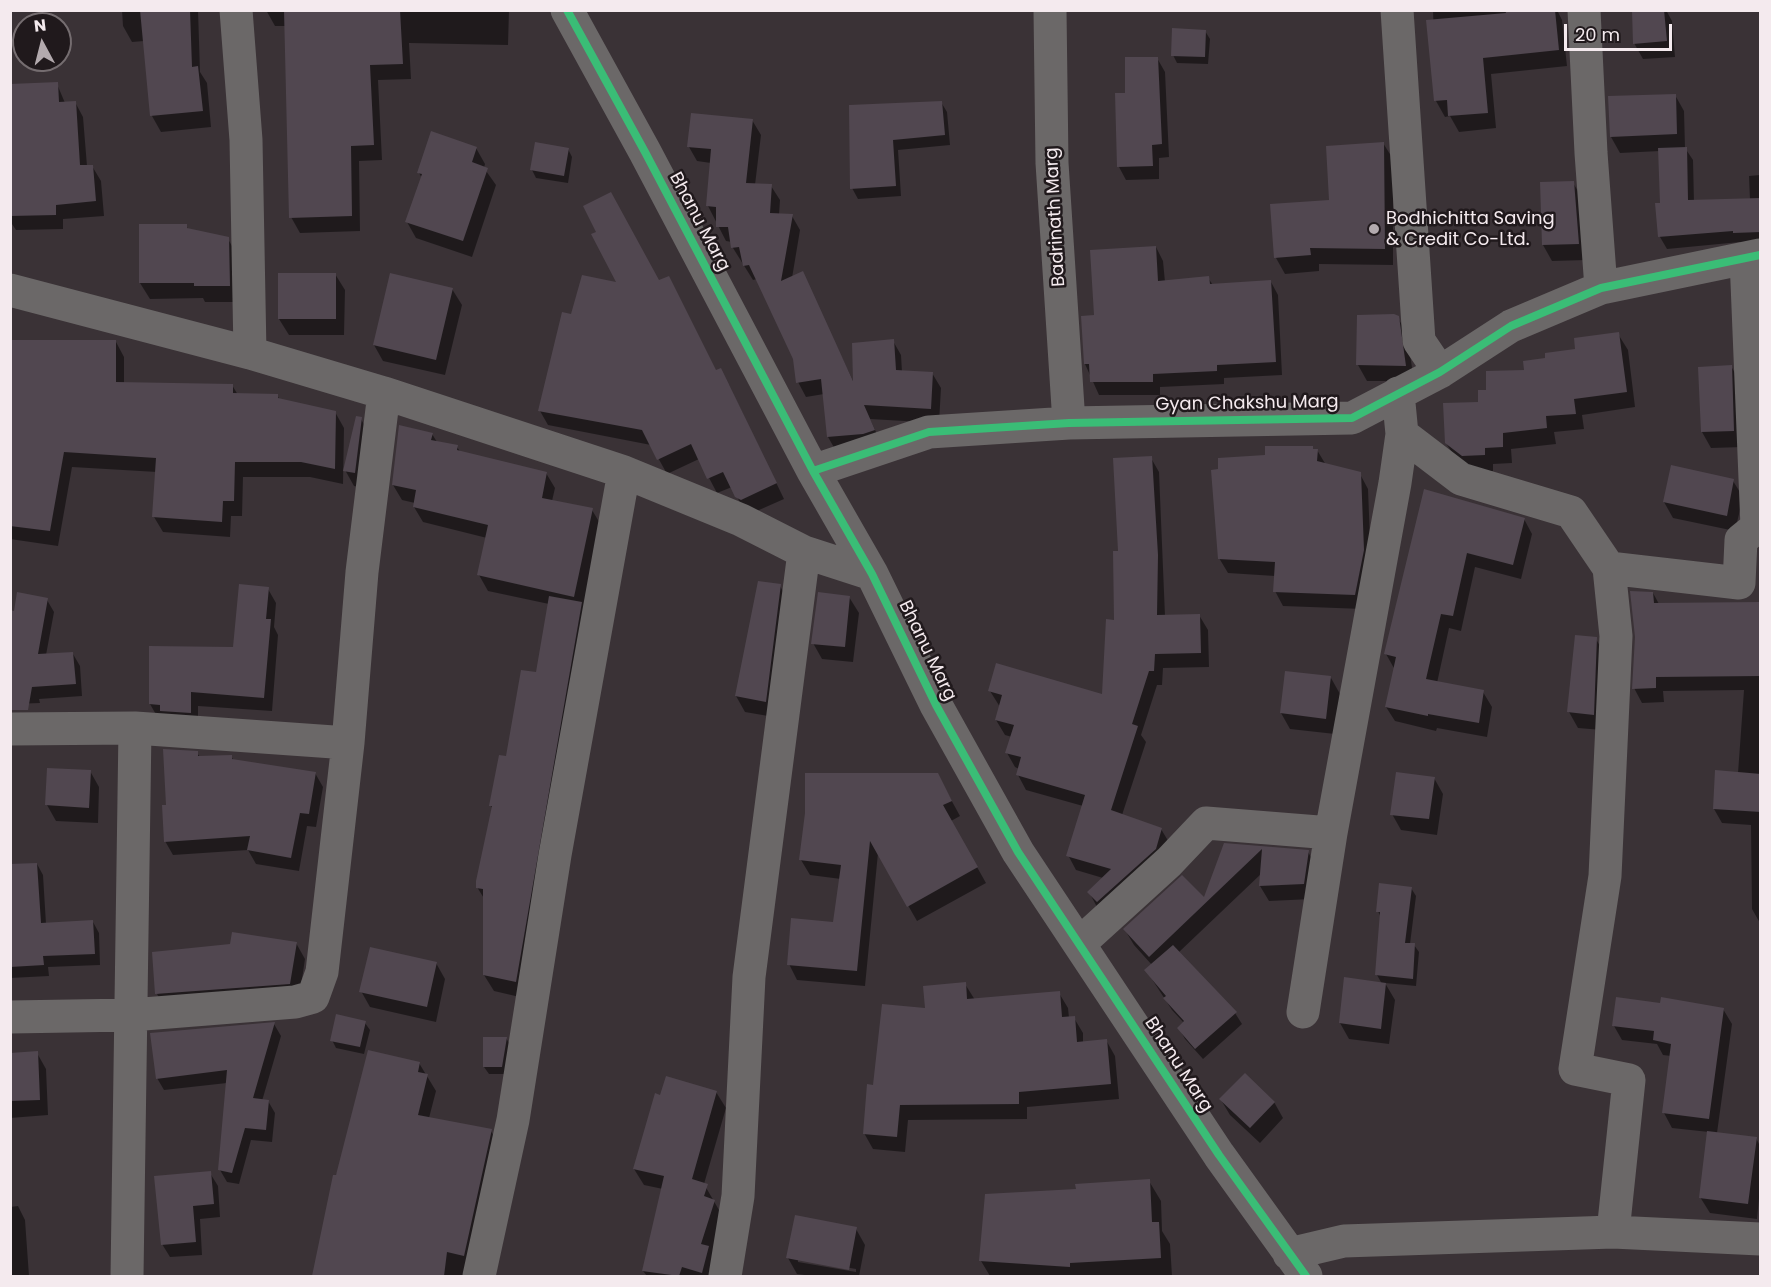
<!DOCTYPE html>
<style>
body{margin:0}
#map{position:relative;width:1771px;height:1287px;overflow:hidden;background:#3a3236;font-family:Poppins,sans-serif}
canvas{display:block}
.frame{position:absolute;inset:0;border:12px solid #f4eaee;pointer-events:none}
.north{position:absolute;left:12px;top:12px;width:60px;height:60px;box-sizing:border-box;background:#20191c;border:2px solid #756d70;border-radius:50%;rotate:353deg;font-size:16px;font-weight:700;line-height:24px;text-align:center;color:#f4eaee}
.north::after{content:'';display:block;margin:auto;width:21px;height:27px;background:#b3aaae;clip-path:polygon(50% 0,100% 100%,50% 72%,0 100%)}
.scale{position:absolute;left:1564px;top:24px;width:108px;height:27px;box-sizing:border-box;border:3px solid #f4eaee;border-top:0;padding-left:8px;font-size:18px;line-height:21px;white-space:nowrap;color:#f4eaee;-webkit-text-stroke:4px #20191c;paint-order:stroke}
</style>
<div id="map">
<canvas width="1771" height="1287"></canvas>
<div class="frame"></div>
<div class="north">N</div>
<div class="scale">20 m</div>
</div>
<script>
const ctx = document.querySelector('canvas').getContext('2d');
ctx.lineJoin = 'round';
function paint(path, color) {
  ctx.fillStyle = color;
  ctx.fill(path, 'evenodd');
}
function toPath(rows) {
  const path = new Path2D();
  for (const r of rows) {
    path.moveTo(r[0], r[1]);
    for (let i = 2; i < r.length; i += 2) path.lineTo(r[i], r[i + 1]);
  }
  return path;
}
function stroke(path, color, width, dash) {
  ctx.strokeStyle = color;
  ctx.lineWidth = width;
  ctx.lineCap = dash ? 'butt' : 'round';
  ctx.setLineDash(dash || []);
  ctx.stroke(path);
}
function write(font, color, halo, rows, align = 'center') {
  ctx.font = font + ' Poppins,sans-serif';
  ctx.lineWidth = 5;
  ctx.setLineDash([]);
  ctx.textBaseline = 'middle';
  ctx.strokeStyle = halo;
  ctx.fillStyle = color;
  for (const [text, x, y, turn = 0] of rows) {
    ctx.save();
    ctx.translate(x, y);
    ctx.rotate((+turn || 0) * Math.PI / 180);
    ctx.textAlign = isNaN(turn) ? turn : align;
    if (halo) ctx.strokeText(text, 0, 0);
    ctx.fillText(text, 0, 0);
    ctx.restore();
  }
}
paint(toPath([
 [122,10,198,10,200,72,207,83,211,127,161,132,152,116,144,41,132,42,123,26],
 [266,10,509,10,508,45,409,43,411,79,378,80,382,160,359,161,360,231,300,233,291,217,286,26,275,26],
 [1433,10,1557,10,1562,20,1567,66,1491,74,1496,128,1459,132,1450,116,1445,117,1436,101],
 [1633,10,1666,10,1672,21,1675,57,1643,59,1634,43],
 [1205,31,1210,39,1208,64,1177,63,1173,55],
 [1157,58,1165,72,1169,157,1159,158,1159,179,1126,180,1119,167,1127,94],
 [57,84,65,103,75,102,83,117,87,166,92,166,101,181,104,216,63,219,63,229,16,230,10,221,10,86],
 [1675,95,1684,111,1685,148,1693,160,1694,203,1750,200,1749,176,1760,175,1760,243,1741,244,1740,242,1667,249,1660,237,1656,204,1662,204,1660,151,1620,153,1611,137],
 [941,102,947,112,950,145,898,150,901,196,858,199,852,188,851,106],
 [752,120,761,135,755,185,771,186,780,200,779,215,792,216,800,230,792,278,802,273,854,383,893,341,901,355,902,372,932,373,941,388,939,423,870,419,882,445,836,451,828,437,824,394,806,397,798,382,794,358,757,279,753,280,733,248,732,242,726,241,708,206,711,163,697,161,689,147],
 [1383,143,1393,159,1393,265,1319,264,1319,271,1285,274,1276,258],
 [476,148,485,164,484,168,496,185,472,257,416,238,407,222,422,178,419,173],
 [568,149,572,157,568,183,536,178,532,170],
 [1573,183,1583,199,1587,260,1552,261,1543,245],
 [186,226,189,230,228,239,237,255,238,302,205,302,203,298,150,299,140,283],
 [1156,247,1163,261,1165,282,1208,278,1213,285,1271,282,1278,295,1282,375,1224,378,1224,384,1160,387,1160,395,1099,395,1085,364,1096,316],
 [335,274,345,290,344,335,289,335,279,319],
 [659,282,716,372,729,385,784,499,750,514,745,512,732,487,717,493,699,459,667,474,651,445,548,425,540,411,572,316,618,284],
 [452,289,462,305,445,375,383,361,374,345],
 [1398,318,1407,334,1414,381,1367,381,1358,365],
 [1618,334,1628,350,1635,407,1582,415,1584,429,1554,432,1556,444,1511,449,1512,463,1493,464,1493,471,1473,472,1456,459,1446,443,1488,391,1547,359,1577,351],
 [10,341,116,342,124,357,124,384,232,385,238,395,277,395,280,400,335,412,344,428,343,484,310,477,243,477,242,516,231,516,230,537,163,532,154,517,157,472,72,467,58,546,10,539],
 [1731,366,1740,382,1743,447,1711,448,1702,432,1699,368],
 [361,419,370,435,364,488,354,486,345,470],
 [432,434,437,442,457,447,461,453,546,473,555,488,552,501,592,510,601,525,524,998,494,991,484,975,485,900,477,887,493,809,491,806,537,674,549,604,488,591,479,575,487,538,423,522,414,507,415,503,402,500,393,485],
 [1317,450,1326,465,1360,474,1368,489,1371,565,1363,609,1283,606,1275,591,1275,576,1228,573,1219,558,1266,456],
 [1151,458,1159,472,1165,616,1199,615,1208,630,1209,667,1163,668,1162,685,1157,685,1141,735,1146,742,1122,815,1161,829,1170,844,1097,907,1089,892,1103,878,1076,870,1068,855,1083,806,1026,790,1018,775,1019,769,1015,767,1007,753,1012,737,1005,735,996,720,1000,707,990,691,1103,696,1116,621,1120,552],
 [1733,481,1743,497,1735,531,1673,518,1664,502],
 [1425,490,1524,519,1532,534,1521,579,1475,567,1461,631,1449,628,1437,683,1483,692,1492,707,1487,737,1437,728,1436,731,1395,721,1386,707,1395,670,1386,654],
 [780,586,789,602,774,717,745,712,736,696],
 [268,589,276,603,274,627,278,635,272,711,198,706,198,727,158,718,150,704,235,648],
 [1653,593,1659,604,1760,614,1760,923,1752,909,1751,825,1722,823,1714,809,1738,773,1744,690,1663,691,1664,702,1642,703,1634,688],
 [849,597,859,613,853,662,822,659,813,643],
 [47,600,54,612,46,655,73,654,80,666,82,696,39,699,40,703,14,704,15,612],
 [1596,639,1605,655,1602,730,1578,728,1569,712],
 [1331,678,1340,694,1335,734,1290,729,1281,713],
 [197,753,200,757,231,756,234,761,315,773,323,787,316,827,307,826,299,871,256,864,248,850,173,855,165,841,168,806],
 [90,771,99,787,98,823,56,821,47,805],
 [937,774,960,816,951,821,986,883,917,921,878,853,865,986,797,980,789,964,834,923,841,879,810,875,801,860,806,813],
 [1434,778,1443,794,1437,835,1401,830,1392,814],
 [1225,845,1308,852,1317,867,1312,899,1269,901,1260,886,1261,874,1178,953,1235,1013,1242,1024,1203,1059,1185,1039,1179,1028,1184,1023,1172,1010,1146,970,1152,965,1134,945,1125,930,1204,900],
 [37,864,43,875,46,924,93,922,99,933,100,965,48,967,49,976,10,978,10,865],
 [1411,888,1416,896,1410,944,1414,945,1419,952,1416,986,1385,983,1395,1000,1389,1044,1349,1039,1340,1023,1382,984,1377,975,1381,918,1378,911],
 [296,943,305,959,299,999,166,1010,157,994],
 [436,963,445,979,436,1022,370,1007,361,991],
 [965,984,975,1000,1059,993,1068,1008,1069,1018,1074,1018,1083,1033,1083,1042,1106,1040,1115,1056,1119,1099,1027,1107,1027,1119,908,1120,905,1152,873,1149,864,1133,874,1087,926,1010],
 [1723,1009,1732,1024,1717,1133,1756,1138,1760,1146,1760,1188,1757,1219,1710,1213,1700,1197,1709,1132,1672,1128,1664,1113,1671,1056,1663,1055,1657,1044,1622,1040,1614,1026],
 [365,1023,370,1030,364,1054,336,1048,332,1040],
 [274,1024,281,1036,262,1101,268,1101,275,1113,272,1142,251,1140,239,1184,227,1182,220,1170,227,1083,164,1090,157,1078],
 [506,1038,511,1046,506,1074,489,1074,484,1067],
 [37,1053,46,1069,48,1115,10,1118,10,1054],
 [419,1063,436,1091,429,1118,491,1131,499,1146,471,1276,313,1276,335,1176],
 [716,1092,726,1108,704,1184,723,1217,714,1276,647,1276,643,1271,663,1189,644,1185,634,1169,661,1097],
 [1221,1100,1274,1102,1283,1118,1260,1143,1230,1115],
 [210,1173,218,1186,220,1217,200,1219,202,1255,170,1257,162,1244],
 [1149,1181,1161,1201,1162,1231,1170,1244,1172,1276,990,1276,981,1261,1077,1190],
 [18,1206,25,1220,29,1276,10,1276,10,1207],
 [856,1229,865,1245,859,1276,812,1276,797,1274,788,1258],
 [798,1259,856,1269,856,1272,798,1262]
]), '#0007');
paint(toPath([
 [140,10,190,10,192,67,198,66,203,111,150,116],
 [284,10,400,10,403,64,370,65,374,145,351,146,352,216,289,218],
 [1505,10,1555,10,1559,50,1483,58,1488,113,1448,116,1447,100,1434,101,1426,20,1506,13],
 [1632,10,1664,10,1667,41,1633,44],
 [1172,28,1206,30,1205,57,1171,56],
 [1125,57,1158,57,1162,144,1152,145,1153,166,1117,167,1115,93,1125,93],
 [58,82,59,102,76,101,80,165,93,165,96,201,56,205,56,215,10,216,10,84],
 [1676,94,1677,134,1610,137,1608,96],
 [942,101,945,135,893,140,896,186,850,189,849,105],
 [691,113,753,119,746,183,772,184,770,213,793,214,781,281,803,271,853,381,852,343,894,339,896,370,933,372,931,409,864,405,875,430,863,434,827,437,821,379,796,383,793,359,749,265,743,266,739,247,731,248,728,227,716,227,716,207,706,206,711,149,687,147],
 [431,131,477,147,472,162,488,168,463,241,405,222,422,174,417,173],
 [535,142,569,148,564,176,530,170],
 [1384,142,1385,249,1310,248,1311,255,1274,258,1270,204,1329,200,1326,146],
 [1687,147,1688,200,1761,198,1761,232,1733,233,1733,231,1658,237,1655,203,1660,203,1658,148],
 [1574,181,1579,244,1542,245,1540,182],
 [611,192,659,280,669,276,716,370,721,368,777,483,741,500,735,497,723,472,707,479,691,444,657,460,642,430,538,411,562,312,571,314,582,275,616,282,591,234,596,232,583,206],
 [139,224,187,224,187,228,229,237,230,286,194,286,194,283,139,283],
 [1156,246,1158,281,1209,276,1210,284,1271,280,1276,362,1217,365,1217,371,1153,374,1153,382,1090,382,1089,364,1084,364,1081,316,1094,315,1090,250],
 [278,273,336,273,336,319,278,319],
 [390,273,453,288,436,360,373,345],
 [1394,314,1399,316,1406,366,1356,365,1357,315],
 [1619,332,1627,392,1574,399,1576,414,1546,416,1547,428,1503,433,1503,447,1485,448,1485,455,1462,456,1445,443,1443,403,1478,402,1478,390,1486,390,1486,371,1524,370,1523,361,1545,358,1545,353,1575,349,1574,338],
 [10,340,116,340,116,382,233,384,233,393,278,394,278,398,336,411,335,469,301,462,235,462,234,501,223,501,222,522,152,517,156,458,64,452,50,531,10,526],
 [1732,365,1734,431,1701,432,1698,367],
 [356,416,362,417,355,473,343,471],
 [399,425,433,433,431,440,458,445,457,450,547,472,542,498,593,508,574,597,477,575,488,525,413,507,416,490,392,485],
 [1265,446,1313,446,1313,449,1318,449,1317,461,1361,472,1364,550,1355,595,1273,592,1275,562,1218,559,1211,470,1218,469,1218,458,1265,455],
 [1152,456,1158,555,1157,615,1200,614,1201,653,1155,654,1154,671,1149,671,1132,724,1138,726,1111,810,1162,828,1156,849,1097,902,1087,892,1111,869,1066,856,1085,795,1016,775,1021,757,1005,753,1014,725,995,720,1002,695,988,691,996,663,1102,694,1106,619,1114,620,1113,551,1118,551,1113,458],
 [1671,465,1734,479,1727,516,1663,502],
 [1424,489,1525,518,1513,565,1467,553,1453,616,1441,614,1426,679,1484,690,1479,723,1428,714,1428,716,1385,707,1396,657,1384,654],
 [758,581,781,584,766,702,735,696],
 [239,584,269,587,266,619,271,619,264,698,191,692,191,713,160,711,160,705,149,704,149,646,233,647],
 [1630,591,1653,592,1654,603,1761,602,1761,676,1656,677,1656,688,1632,689,1635,637],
 [17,592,48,598,38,654,73,652,76,684,32,687,28,710,10,710,10,610,14,611],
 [818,592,850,596,845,647,811,644],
 [549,596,582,602,516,982,483,975,483,889,476,888,476,881,492,806,489,806,499,755,506,756,521,670,536,672],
 [1575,635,1597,637,1594,715,1567,712],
 [1285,671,1331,676,1326,719,1280,713],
 [163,749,198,751,198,756,232,755,232,759,316,772,309,814,300,813,291,858,247,850,250,836,164,842,162,805,166,805],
 [47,768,91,770,89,808,45,805],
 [1715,770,1761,774,1761,812,1713,809],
 [1396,772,1435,777,1429,819,1390,815],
 [805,773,938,773,952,801,943,805,978,867,907,907,870,841,857,971,787,965,791,918,833,922,841,865,799,860,805,813],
 [1224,843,1309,850,1304,884,1259,886,1262,849,1149,957,1123,929,1182,875,1204,897],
 [37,863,41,923,93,920,95,954,43,956,44,965,10,967,10,864],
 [1379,883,1412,887,1405,943,1415,943,1413,979,1375,975,1380,912,1376,912],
 [232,932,297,942,290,984,155,994,152,952,230,944],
 [1173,945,1237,1012,1195,1049,1177,1028,1184,1021,1163,998,1166,996,1144,970],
 [370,947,437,962,427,1007,359,992],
 [1344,977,1386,983,1381,1029,1339,1023],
 [966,982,967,999,1060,991,1062,1017,1075,1016,1077,1042,1107,1039,1111,1084,1019,1092,1019,1104,900,1105,897,1137,863,1134,867,1084,873,1085,882,1004,925,1008,923,986],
 [1616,997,1660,1003,1661,997,1724,1008,1709,1119,1662,1113,1671,1044,1653,1040,1654,1031,1612,1026],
 [336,1014,366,1021,360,1047,330,1041],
 [275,1022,253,1098,269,1100,266,1130,245,1128,232,1173,218,1170,227,1070,156,1079,150,1033],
 [483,1037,507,1037,502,1067,483,1067],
 [368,1050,420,1062,418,1072,428,1074,418,1115,492,1129,464,1256,447,1252,444,1276,312,1276,333,1175,336,1175],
 [38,1051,40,1100,10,1101,10,1053],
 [1245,1073,1275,1102,1250,1128,1219,1099],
 [666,1076,717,1091,692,1179,708,1184,704,1196,715,1200,701,1244,709,1246,702,1273,682,1267,679,1276,642,1271,664,1176,633,1169,655,1093,660,1095],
 [1707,1131,1757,1137,1748,1204,1699,1198],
 [211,1171,214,1204,193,1206,196,1242,161,1245,154,1176],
 [1150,1179,1152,1222,1159,1222,1161,1258,1070,1263,1070,1267,979,1261,985,1194,1076,1189,1075,1184],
 [795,1215,857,1227,849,1270,786,1258]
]), '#514750');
stroke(toPath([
 [236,10,246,140,250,353],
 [567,10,645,152,813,471,872,574,936,705,1018,852,1219,1155,1306,1276],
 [1050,10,1052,163,1069,423],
 [1397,10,1419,341,1440,372],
 [1584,10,1591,153,1601,288],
 [1746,258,1757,527,1760,528],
 [10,290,250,353,384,393,624,472,741,520,804,552,872,574],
 [1402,434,1461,479,1571,512,1609,568,1739,583,1741,540,1757,527],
 [813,471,929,432,1069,423,1352,418,1440,372,1511,326,1601,288,1760,255],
 [1609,568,1616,636,1605,876,1575,1069,1629,1080,1613,1232],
 [10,729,135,728,348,743],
 [1080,943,1169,862,1206,823,1331,833,1395,483,1402,434,1398,393],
 [1303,1012,1331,833],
 [10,1017,131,1015,295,1002,313,997,322,972,348,743,362,572,384,393],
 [1289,1254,1344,1241,1613,1232,1760,1239],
 [127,1276,135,728],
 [479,1276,513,1120,555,855,624,472],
 [725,1276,738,1196,749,977,804,552]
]), '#6b6868', 33);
stroke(toPath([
 [567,10,645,152,813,471,872,574,936,705,1018,852,1219,1155,1306,1276],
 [813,471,929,432,1069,423,1352,418,1440,372,1511,326,1601,288,1760,255]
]), '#3abd76', 8);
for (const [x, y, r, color] of [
 [1374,229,6,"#b3aaae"]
]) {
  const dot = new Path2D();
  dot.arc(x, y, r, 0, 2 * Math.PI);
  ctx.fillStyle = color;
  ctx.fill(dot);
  stroke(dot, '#20191c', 2);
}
write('18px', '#f4eaee', '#20191c', [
 ["Badrinath Marg",1056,217,-93],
 ["Bhanu Marg",699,222,62],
 ["Gyan Chakshu Marg",1247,404,-1],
 ["Bhanu Marg",927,651,64],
 ["Bhanu Marg",1178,1065,57]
]);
write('18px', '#f4eaee', '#20191c', [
 ["Bodhichitta Saving",1386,219],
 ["& Credit Co-Ltd.",1386,240]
], 'left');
</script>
